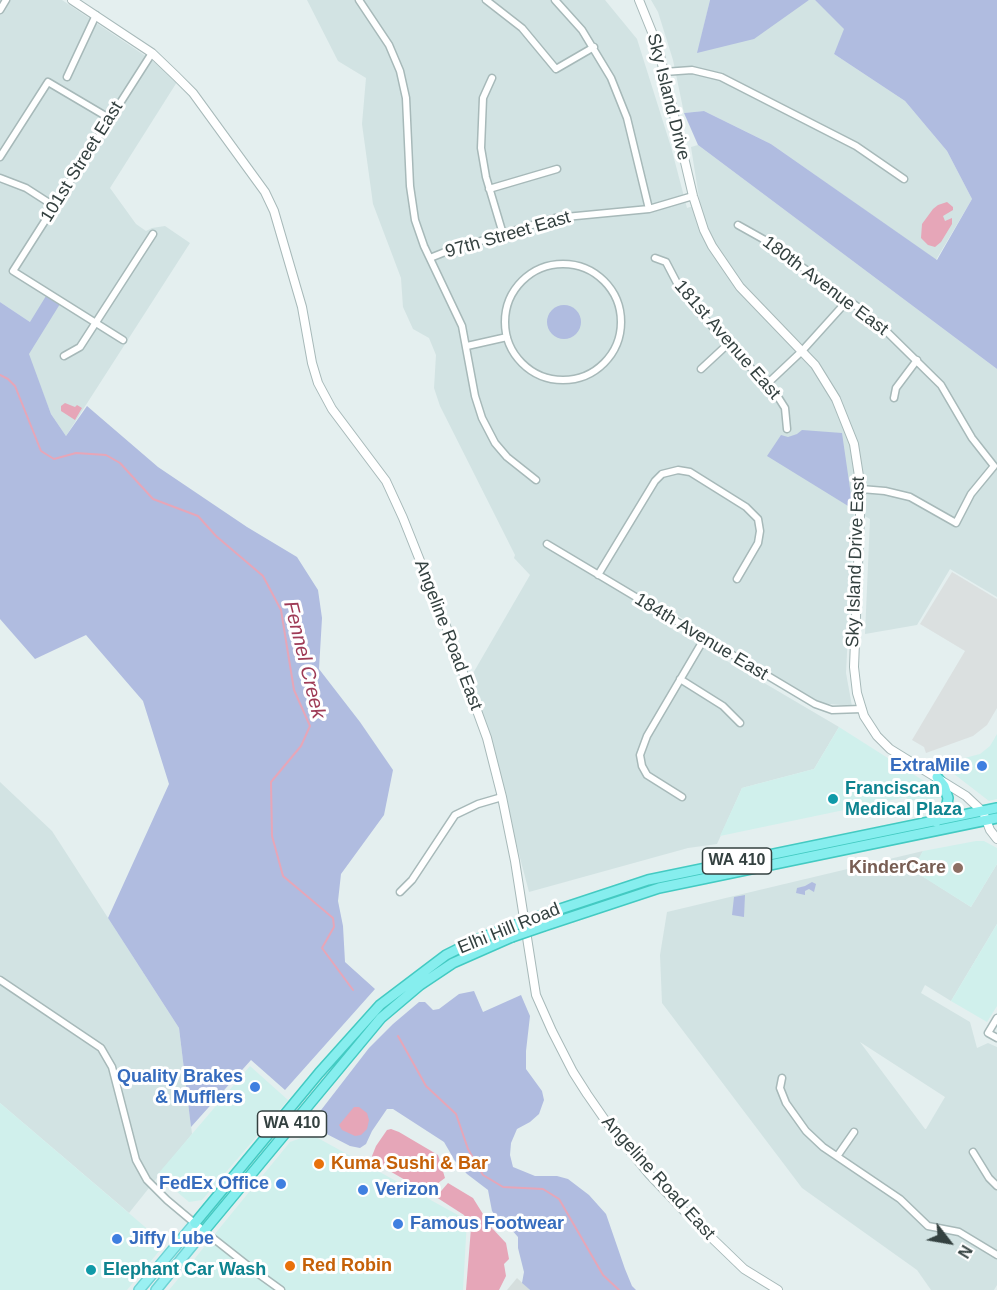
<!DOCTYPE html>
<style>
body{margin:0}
#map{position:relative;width:997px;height:1290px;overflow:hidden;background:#e4efef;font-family:Arial,sans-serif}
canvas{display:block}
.north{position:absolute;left:919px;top:1212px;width:60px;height:60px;-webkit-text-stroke:4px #fff;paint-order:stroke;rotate:121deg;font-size:16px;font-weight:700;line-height:24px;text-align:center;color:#344140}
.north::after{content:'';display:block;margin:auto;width:21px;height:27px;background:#344140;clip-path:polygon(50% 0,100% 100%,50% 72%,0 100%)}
</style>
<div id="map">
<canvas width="997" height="1290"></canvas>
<div class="north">N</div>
</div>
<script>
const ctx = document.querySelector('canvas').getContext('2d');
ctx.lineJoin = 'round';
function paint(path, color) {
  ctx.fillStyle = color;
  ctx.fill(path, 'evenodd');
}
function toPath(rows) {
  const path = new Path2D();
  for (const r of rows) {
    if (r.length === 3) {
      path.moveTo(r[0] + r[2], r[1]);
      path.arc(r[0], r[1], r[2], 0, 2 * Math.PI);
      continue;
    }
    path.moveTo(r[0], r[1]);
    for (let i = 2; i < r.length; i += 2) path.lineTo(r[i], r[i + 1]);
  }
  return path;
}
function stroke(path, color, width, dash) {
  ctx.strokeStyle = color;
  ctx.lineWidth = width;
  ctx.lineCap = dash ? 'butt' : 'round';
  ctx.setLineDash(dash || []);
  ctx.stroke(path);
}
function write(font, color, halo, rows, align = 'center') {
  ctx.font = font + ' Arial,sans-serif';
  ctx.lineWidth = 6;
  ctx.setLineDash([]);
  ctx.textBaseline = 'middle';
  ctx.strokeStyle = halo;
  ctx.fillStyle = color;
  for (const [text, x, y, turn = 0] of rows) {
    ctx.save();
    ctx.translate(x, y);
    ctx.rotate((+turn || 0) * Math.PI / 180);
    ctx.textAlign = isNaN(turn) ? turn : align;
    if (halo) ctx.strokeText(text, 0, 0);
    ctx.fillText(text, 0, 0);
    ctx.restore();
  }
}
paint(toPath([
 [0,0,62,0,165,69,177,82,110,188,136,224,146,231,152,228,165,226,190,243,66,436,51,414,28,355,30,322,0,302],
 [307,0,605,0,637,39,671,147,687,208,700,204,691,147,698,145,997,369,997,597,950,569,917,625,865,634,870,519,854,510,846,673,852,706,819,703,677,615,669,627,839,727,814,769,742,788,717,844,688,848,529,892,472,675,530,575,514,558,515,555,440,406,434,388,436,355,429,338,413,329,403,307,401,278,373,204,362,124,366,78,338,61],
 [651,0,710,0,698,52,809,0,815,0,845,29,834,54,905,101,947,151,972,199,936,260,771,144,704,111,684,113,673,60,658,12],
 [0,782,52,831,179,1028,192,1134,129,1213,0,1103],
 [923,851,913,870,971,907,997,864,997,924,951,1001,925,985,921,993,970,1022,977,1048,988,1043,997,1047,997,1285,994,1290,931,1290,917,1270,802,1188,662,1003,660,955,667,912],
 [860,1042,945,1097,926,1129,925,1129]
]), '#d2e3e3');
paint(toPath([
 [839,727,935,788,940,798,908,801,906,797,720,836,742,788,814,769],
 [997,734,997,799,989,801,945,767,953,761,980,754,990,746],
 [976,841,984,841,997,848,997,864,971,907,912,870,923,851],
 [997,924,997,1006,987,1022,951,1001],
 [250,1066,288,1100,202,1200,189,1202,157,1175],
 [0,1103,165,1244,127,1290,0,1290],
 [316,1137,467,1220,463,1290,169,1290,290,1142,301,1138]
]), '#d0f0ec');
paint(toPath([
 [517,1278,530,1290,507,1290]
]), '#d5dedd');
paint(toPath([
 [710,0,809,0,754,39,697,53],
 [815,0,997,0,997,369,698,145,684,113,704,111,771,144,937,260,972,199,947,151,905,101,834,54,844,29],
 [46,296,60,304,29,354,51,414,66,436,87,406,158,467,247,527,297,557,318,590,322,618,319,669,360,722,393,770,384,815,341,874,338,901,343,926,345,962,375,989,285,1090,251,1060,191,1127,179,1028,108,918,169,784,143,701,86,635,35,659,0,619,0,302,30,322],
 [564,322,17],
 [802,430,842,433,853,509,767,456,781,435,788,437,797,434],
 [812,882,816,884,814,892,809,889,805,891,805,895,796,893,797,888,805,886],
 [745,895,744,917,732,915,734,897],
 [474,991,483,1012,521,995,530,1016,526,1051,526,1069,542,1091,544,1100,539,1114,530,1122,517,1129,511,1143,510,1155,513,1167,535,1176,557,1176,568,1179,589,1195,606,1214,625,1269,632,1286,636,1290,530,1290,522,1283,524,1272,518,1248,518,1237,510,1228,502,1225,492,1211,488,1190,467,1174,455,1161,444,1142,393,1109,387,1109,372,1131,366,1144,360,1148,350,1146,317,1129,314,1124,318,1114,369,1048,393,1024,419,1002,425,1002,433,1010,439,1009,459,994]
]), '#b0bce0');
paint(toPath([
 [952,572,997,599,997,708,987,725,973,736,926,753,924,747,912,740,965,651,920,624]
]), '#dbe0e0');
paint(toPath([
 [947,202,953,207,953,210,943,216,945,221,952,218,952,224,941,242,935,247,928,245,921,238,922,224,933,209,938,205],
 [65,403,75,407,77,405,82,408,75,420,61,411,61,406],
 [354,1107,359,1107,367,1113,369,1120,367,1129,361,1135,355,1136,342,1130,339,1125],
 [391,1129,399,1132,438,1155,445,1178,426,1192,374,1162,372,1156,376,1146,387,1130],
 [448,1183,473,1198,491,1227,506,1243,509,1259,504,1264,506,1276,499,1290,466,1290,471,1228,469,1223,464,1215,436,1197]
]), '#e6a6b8');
stroke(toPath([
 [0,375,8,379,15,386,41,451,54,459,76,453,106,455,120,463,153,499,198,516,216,536,263,576,281,610,294,690,310,726,301,746,271,782,272,836,283,876,333,918,334,927,322,948,353,990],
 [398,1036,426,1086,456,1114,468,1149,483,1175,503,1187,543,1189,559,1199,603,1275,619,1290]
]), '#e6a6b8', 2);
const minor = toPath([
 [359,0,389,45,400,71,406,98,410,186,415,220,424,246,462,326,475,396,482,418,495,443,507,457,536,480],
 [486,0,522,28,556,69,594,47],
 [555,0,582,30,611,78,627,118,649,209],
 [0,10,6,0],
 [664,72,692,70,721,77,856,146,904,179],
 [67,77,96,15],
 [492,78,483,98,481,148,486,177,503,234],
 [0,157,48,82,109,118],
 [0,178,26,188,54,206],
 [489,189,557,169],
 [738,225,763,239,866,313,882,327,941,385,972,438,994,466,971,494,956,523,910,497,885,491,861,489],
 [430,258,445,252,555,218,649,209,693,196],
 [655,258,666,262,678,285,696,309,778,397,785,408,787,429],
 [563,322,58],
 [123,340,13,271,152,53],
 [467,346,507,337],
 [64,356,80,347,153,234],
 [701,369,728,344],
 [767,384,802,351,848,300],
 [894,398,896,388,917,360],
 [547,544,815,704,832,710,862,709],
 [598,575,655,481,662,474,678,470,690,472,746,507,758,519,760,531,758,543,737,579],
 [680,679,723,706,740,723],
 [682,797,647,775,642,766,640,755,647,736,704,639],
 [400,892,412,880,455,815,478,804,502,797],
 [0,980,101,1048,112,1067,136,1160,147,1180,167,1200,204,1231,256,1272,281,1290],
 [997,1018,988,1033,997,1038],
 [782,1078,780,1088,786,1103,806,1131,823,1147,900,1199,928,1226,959,1232,997,1255],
 [973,1152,989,1178,997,1186],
 [838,1155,854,1132]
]);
const tertiary = toPath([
 [72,0,152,53,176,76,193,93,265,192,274,211,302,307,312,363,318,383,332,409,386,481,403,518,446,626,487,738,502,797,515,861,536,995,552,1031,573,1072,587,1094,605,1120,649,1174,688,1215,744,1269,778,1290],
 [639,0,658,47,693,196,704,230,712,246,740,287,815,365,836,399,854,444,861,489,854,667,857,693,864,716,877,736,890,749,966,796,983,812,990,830,997,839]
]);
const primary = toPath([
 [139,1290,195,1223],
 [156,1290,204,1231]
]);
const trunk = toPath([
 [936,822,946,810,948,798,944,786,937,777],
 [542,915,648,880,997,808],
 [544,926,659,888,997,818],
 [195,1223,319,1073,380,1005,446,955,478,939,510,927],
 [204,1231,381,1018,420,985,453,963,512,937]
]);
stroke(minor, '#a7b9b9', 9);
stroke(tertiary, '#a7b9b9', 10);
stroke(primary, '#6dd3d4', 12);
stroke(trunk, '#43cac2', 12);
stroke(minor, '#fff', 6);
stroke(tertiary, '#fff', 8);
stroke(primary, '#9af0f2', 9);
stroke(trunk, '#86eeee', 9);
const trunkBridge = toPath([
 [510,927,542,915],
 [512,937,544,926]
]);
stroke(trunkBridge, '#43cac2', 12, []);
stroke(trunkBridge, '#86eeee', 9);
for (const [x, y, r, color] of [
 [982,766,6,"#3f7fe0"],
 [833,799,6,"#0f9aa8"],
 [958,868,6,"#8d6e63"],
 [255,1087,6,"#3f7fe0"],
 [319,1164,6,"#e8710a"],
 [281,1184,6,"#3f7fe0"],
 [363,1190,6,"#3f7fe0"],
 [398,1224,6,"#3f7fe0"],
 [117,1239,6,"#3f7fe0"],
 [290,1266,6,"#e8710a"],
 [91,1270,6,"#0f9aa8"]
]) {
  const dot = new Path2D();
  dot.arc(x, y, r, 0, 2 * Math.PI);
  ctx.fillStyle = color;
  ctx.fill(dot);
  stroke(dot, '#fff', 2);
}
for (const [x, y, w] of [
 [737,861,69],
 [292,1124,69]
]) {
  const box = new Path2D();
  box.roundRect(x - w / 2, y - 13, w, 26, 4.5);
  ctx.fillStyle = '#fff';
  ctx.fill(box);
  stroke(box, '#344140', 1.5);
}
write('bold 16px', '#344140', null, [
 ["WA 410",737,861],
 ["WA 410",292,1124]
]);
write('18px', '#344140', '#fff', [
 ["Sky Island Drive",668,97,76],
 ["101st Street East",82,162,-58],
 ["97th Street East",508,235,-16],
 ["180th Avenue East",825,286,37],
 ["181st Avenue East",727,340,49],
 ["Sky Island Drive East",856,562,-88],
 ["Angeline Road East",448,635,69],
 ["184th Avenue East",701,637,31],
 ["Elhi Hill Road",509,929,-22],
 ["Angeline Road East",658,1178,48]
]);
write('bold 18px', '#366cbe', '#fff', [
 ["ExtraMile",970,766],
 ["Quality Brakes",243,1077],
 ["& Mufflers",243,1098],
 ["FedEx Office",269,1184],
 ["Verizon",375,1190,"left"],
 ["Famous Footwear",410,1224,"left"],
 ["Jiffy Lube",129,1239,"left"]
], 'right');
write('bold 18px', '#0d838f', '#fff', [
 ["Franciscan",845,789],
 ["Medical Plaza",845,810],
 ["Elephant Car Wash",103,1270]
], 'left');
write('bold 18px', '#785e54', '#fff', [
 ["KinderCare",946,868]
], 'right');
write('bold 18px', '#c56008', '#fff', [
 ["Kuma Sushi & Bar",331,1164],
 ["Red Robin",302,1266]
], 'left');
write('italic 20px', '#9f3b56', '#fff', [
 ["Fennel Creek",304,660,76]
]);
</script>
